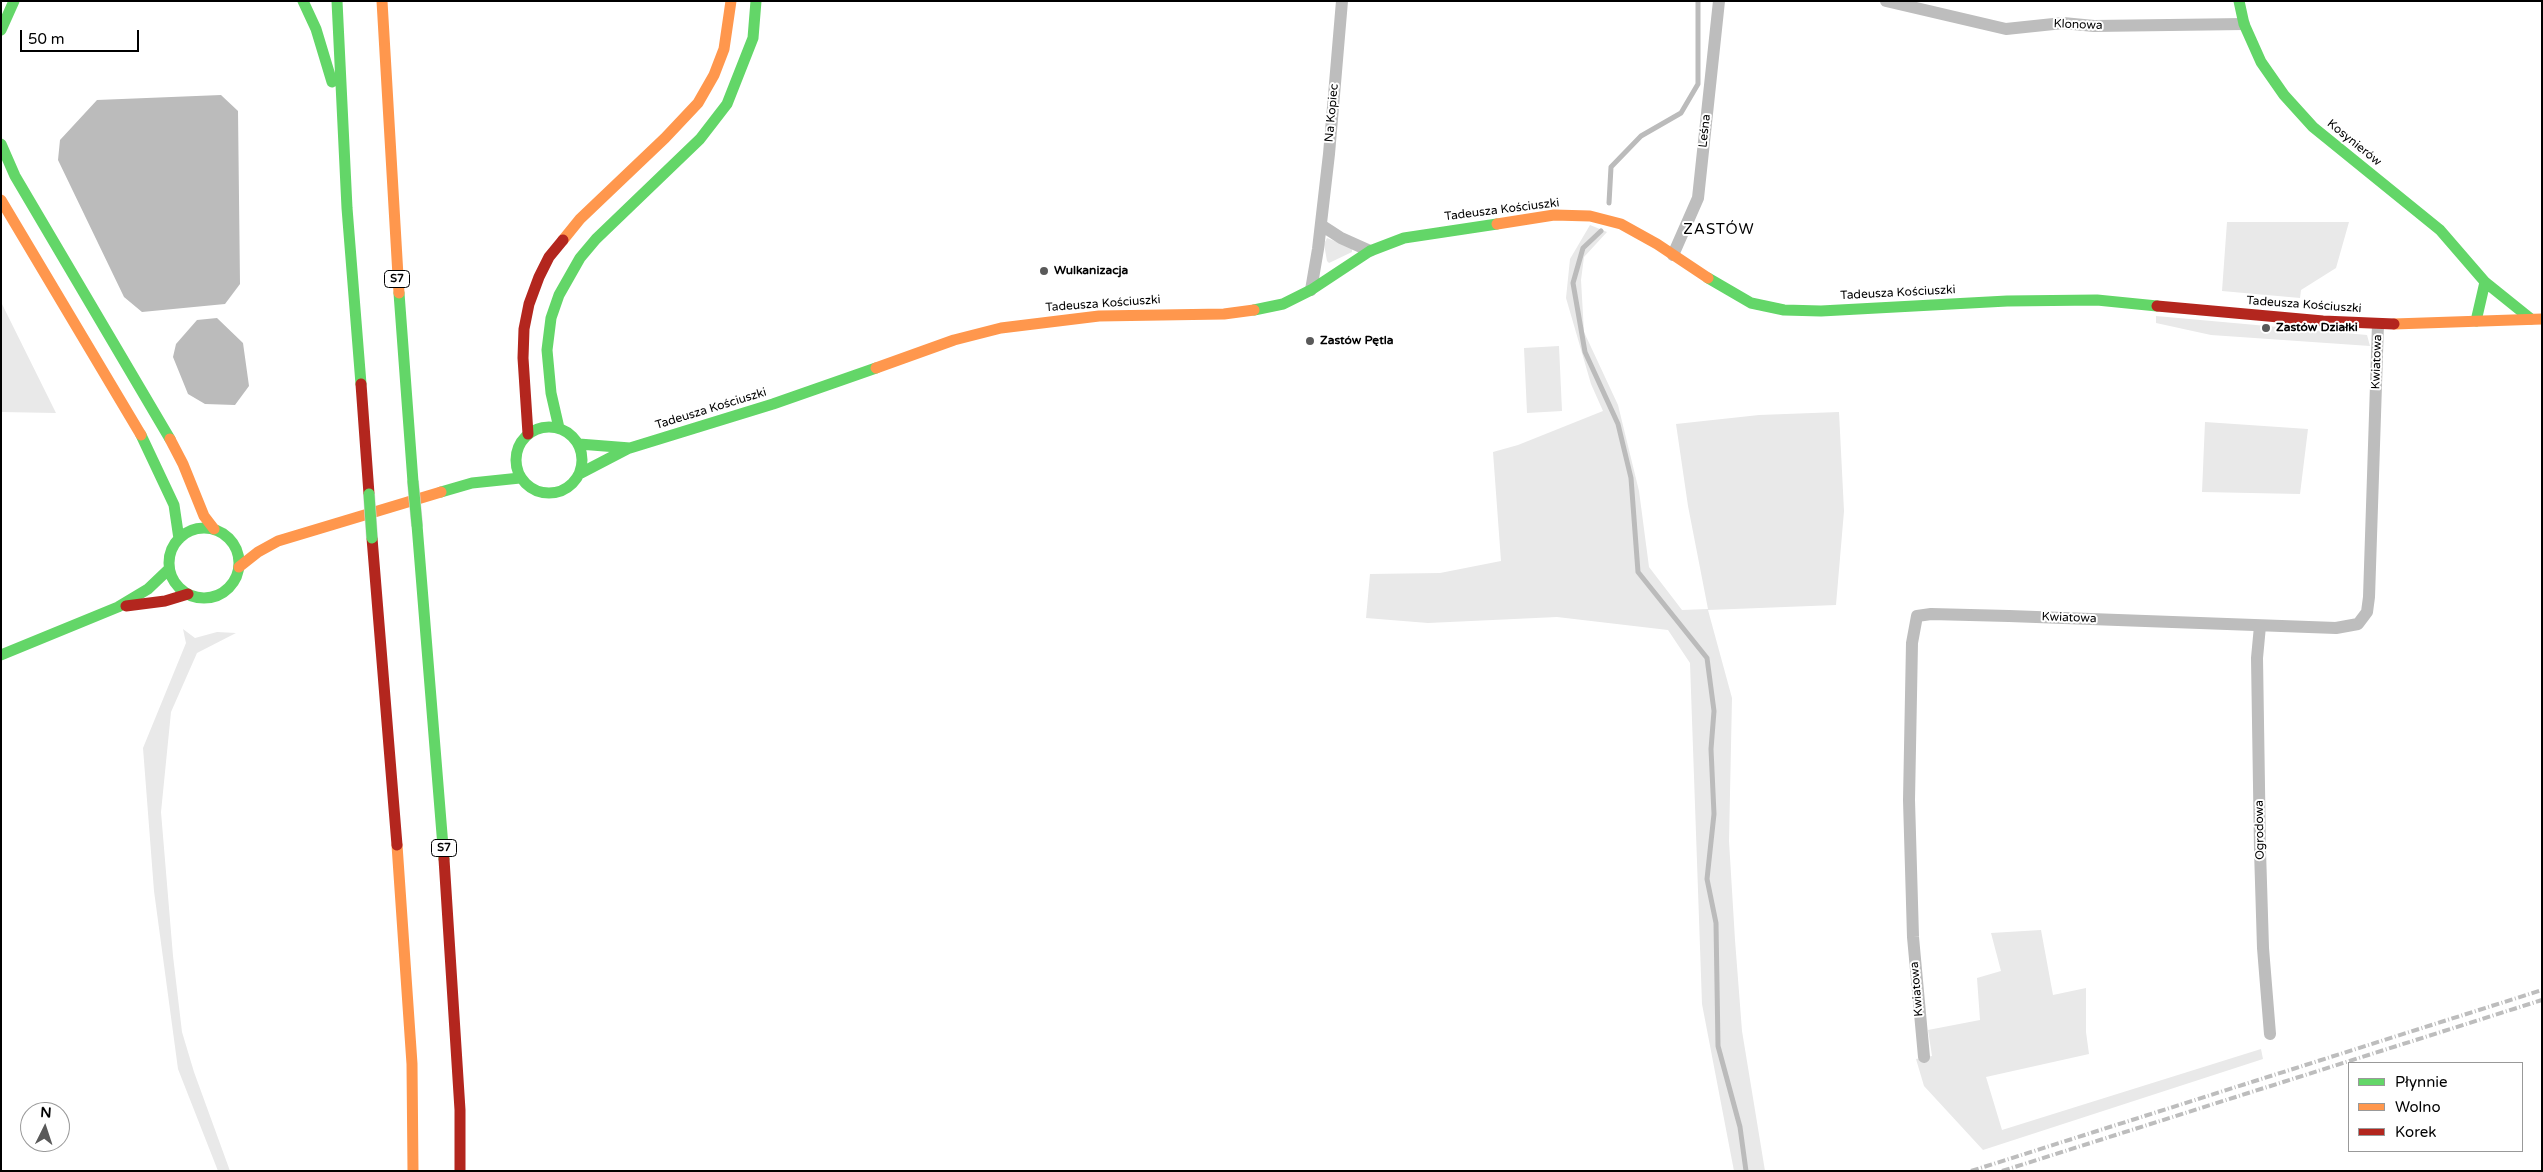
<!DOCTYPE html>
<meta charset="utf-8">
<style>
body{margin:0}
#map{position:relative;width:2543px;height:1172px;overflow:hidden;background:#fff;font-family:"Varela Round",sans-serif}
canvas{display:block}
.frame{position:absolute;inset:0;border:2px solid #000;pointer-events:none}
.legend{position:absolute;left:2348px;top:1062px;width:175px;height:90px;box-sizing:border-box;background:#fff;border:1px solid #999;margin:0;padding:6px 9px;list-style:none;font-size:15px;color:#000}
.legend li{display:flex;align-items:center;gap:10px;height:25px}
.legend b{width:25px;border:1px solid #999}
.north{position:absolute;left:20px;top:1102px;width:50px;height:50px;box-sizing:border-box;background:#fff;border:1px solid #999;border-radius:50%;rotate:4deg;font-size:14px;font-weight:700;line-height:20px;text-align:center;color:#000}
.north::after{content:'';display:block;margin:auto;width:18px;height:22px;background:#595959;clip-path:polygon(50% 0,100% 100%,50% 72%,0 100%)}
.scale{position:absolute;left:20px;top:30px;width:119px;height:22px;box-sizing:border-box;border:2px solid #000;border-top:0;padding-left:6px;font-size:15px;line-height:18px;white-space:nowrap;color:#000;-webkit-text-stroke:4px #fff;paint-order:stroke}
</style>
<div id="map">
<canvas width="2543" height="1172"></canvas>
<div class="frame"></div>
<ul class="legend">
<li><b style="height:6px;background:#63d668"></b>Płynnie</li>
<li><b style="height:6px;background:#ff974d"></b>Wolno</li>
<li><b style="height:6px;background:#b3261e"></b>Korek</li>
</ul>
<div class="north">N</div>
<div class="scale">50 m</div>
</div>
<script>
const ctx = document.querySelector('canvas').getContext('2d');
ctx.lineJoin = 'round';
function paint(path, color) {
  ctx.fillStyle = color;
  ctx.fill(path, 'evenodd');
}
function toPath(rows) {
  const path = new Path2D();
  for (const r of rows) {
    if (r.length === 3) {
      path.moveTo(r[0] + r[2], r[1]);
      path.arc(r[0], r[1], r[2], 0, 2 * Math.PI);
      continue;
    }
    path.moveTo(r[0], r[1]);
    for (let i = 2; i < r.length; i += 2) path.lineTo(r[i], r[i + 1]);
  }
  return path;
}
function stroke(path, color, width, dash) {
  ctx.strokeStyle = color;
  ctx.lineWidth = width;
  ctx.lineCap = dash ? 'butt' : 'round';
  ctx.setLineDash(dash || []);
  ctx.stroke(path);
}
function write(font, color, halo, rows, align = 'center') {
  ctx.font = font + ' "Varela Round",sans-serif';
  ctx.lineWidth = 4;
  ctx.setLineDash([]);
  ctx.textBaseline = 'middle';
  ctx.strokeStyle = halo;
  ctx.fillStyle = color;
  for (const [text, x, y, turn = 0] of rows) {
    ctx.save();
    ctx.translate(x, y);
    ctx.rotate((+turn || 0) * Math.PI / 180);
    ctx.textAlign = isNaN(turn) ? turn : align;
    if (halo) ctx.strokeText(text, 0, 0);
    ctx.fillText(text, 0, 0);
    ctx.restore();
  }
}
paint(toPath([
 [2227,222,2349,222,2336,268,2301,290,2300,298,2222,291],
 [1590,225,1607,232,1584,257,1581,280,1584,332,1618,405,1639,491,1649,567,1682,610,1708,609,1688,506,1676,424,1759,415,1839,412,1844,511,1836,605,1708,610,1732,698,1729,841,1735,940,1742,1031,1765,1171,1734,1171,1702,1004,1690,663,1668,630,1557,617,1428,623,1366,618,1370,574,1440,573,1501,561,1493,452,1518,445,1603,411,1591,384,1566,298,1570,259],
 [1327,238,1352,248,1352,252,1329,263,1327,261,1324,244],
 [1,302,56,413,1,412],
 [2156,316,2367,335,2370,346,2211,335,2156,323],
 [1559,346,1562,411,1527,413,1524,348],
 [2205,422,2308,429,2300,494,2202,492],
 [183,629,195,638,217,632,236,633,197,653,171,712,161,812,173,956,182,1032,194,1072,230,1171,218,1171,178,1069,154,891,143,748,186,643],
 [2041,930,2053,995,2086,988,2086,1032,2089,1054,1986,1077,2002,1130,2261,1049,2263,1059,1983,1150,1924,1086,1916,1059,1932,1056,1928,1030,1980,1020,1977,978,2001,971,1991,933]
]), '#e9e9e9');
paint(toPath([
 [221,95,238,111,240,284,225,304,142,312,124,297,58,160,60,140,97,100],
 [217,318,243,343,249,386,235,405,205,404,188,394,173,357,176,344,197,320]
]), '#bbb');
stroke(toPath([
 [1609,203,1611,167,1641,136,1681,113,1698,84,1698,1],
 [1601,231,1583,248,1573,283,1585,352,1618,424,1631,478,1638,572,1707,658,1714,711,1711,749,1714,814,1707,879,1716,923,1718,1046,1740,1127,1746,1171]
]), '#bbb', 5);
stroke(toPath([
 [1886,1,2006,29,2063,23,2094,26,2244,24],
 [1321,225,1341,238,1370,251],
 [1673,255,1698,198,1719,1],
 [1311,290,1318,249,1329,154,1342,1],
 [2260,626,2257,658,2260,850,2263,948,2270,1034],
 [1924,1057,1913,937,1909,800,1912,643,1917,616,1931,614,2009,616,2336,628,2358,624,2367,612,2369,597,2378,324]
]), '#bdbdbd', 12);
stroke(toPath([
 [303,1,316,29,332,82],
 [337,1,347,208,361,384],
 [2239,1,2244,24,2261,62,2284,95,2313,127,2440,230,2485,282,2531,319],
 [1,30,14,1],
 [1,144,15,176,170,439],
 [1708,278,1751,303,1784,310,1821,311,2007,301,2097,300,2157,306],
 [399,293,413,482],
 [1254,310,1283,304,1311,290,1370,251,1404,238,1497,224],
 [2476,321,2485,282],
 [549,460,33],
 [559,428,551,393,547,350,551,318,559,295,580,258,596,239,700,139,727,104,753,38,756,1],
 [141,435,174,505,179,539],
 [579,444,630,448,773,404,876,368],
 [581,473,629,448],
 [441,492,472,483,520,478],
 [417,525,444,859],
 [204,563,35],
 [1,655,118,607,148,589,169,569]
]), '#63d668', 11);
stroke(toPath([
 [382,1,399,293],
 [1,200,141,435],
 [1497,224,1554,215,1590,216,1621,224,1657,244,1708,278],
 [563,240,580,219,665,138,698,103,714,75,724,49,731,1],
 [2394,324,2542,319],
 [876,368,954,340,1001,328,1099,316,1224,314,1254,310],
 [170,439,183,464,204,516,214,529],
 [239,567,258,552,278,541,441,492],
 [397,845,412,1064,413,1171]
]), '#ff974d', 11);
stroke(toPath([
 [2157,306,2323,321,2394,324],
 [361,384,369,494],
 [528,434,523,358,524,329,529,304,539,277,549,257,563,240],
 [372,538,397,845],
 [126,606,165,601,188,594],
 [444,859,460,1110,460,1171]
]), '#b3261e', 11);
stroke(toPath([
 [1971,1171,2542,990],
 [2002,1171,2542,1000]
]), '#bdbdbd', 4, [8, 2.5, 1, 2.5]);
const fastBridge = toPath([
 [413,482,417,525],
 [369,494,372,538]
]);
stroke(fastBridge, '#dbdbdb', 12, []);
stroke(fastBridge, '#63d668', 11);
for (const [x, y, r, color] of [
 [1044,271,5,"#595959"],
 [2266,328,5,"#595959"],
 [1310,341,5,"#595959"]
]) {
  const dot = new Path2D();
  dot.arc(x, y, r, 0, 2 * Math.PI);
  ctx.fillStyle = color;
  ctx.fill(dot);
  stroke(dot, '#fff', 2);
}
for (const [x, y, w] of [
 [397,279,25],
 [444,848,25]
]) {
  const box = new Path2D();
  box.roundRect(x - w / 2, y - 8.5, w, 17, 4);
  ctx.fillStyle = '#fff';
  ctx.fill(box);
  stroke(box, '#000', 1);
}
write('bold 11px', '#000', null, [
 ["S7",397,279],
 ["S7",444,848]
]);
write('12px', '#000', '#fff', [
 ["Klonowa",2078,25,2],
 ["Na Kopiec",1332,113,-85],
 ["Leśna",1705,131,-84],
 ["Kosynierów",2354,143,39],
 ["Tadeusza Kościuszki",1502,210,-7],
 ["Tadeusza Kościuszki",1898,293,-3],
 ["Tadeusza Kościuszki",1103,304,-4],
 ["Tadeusza Kościuszki",2304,305,4],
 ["Kwiatowa",2377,362,-88],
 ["Tadeusza Kościuszki",711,409,-17],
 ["Kwiatowa",2069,618,2],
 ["Ogrodowa",2260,830,-91],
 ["Kwiatowa",1917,989,-95]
]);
write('bold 12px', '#000', '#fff', [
 ["Wulkanizacja",1054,271],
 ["Zastów Działki",2276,328],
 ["Zastów Pętla",1320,341]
], 'left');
ctx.letterSpacing = '1px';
write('15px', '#000', '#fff', [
 ["ZASTÓW",1719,230]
]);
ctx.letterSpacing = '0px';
</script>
